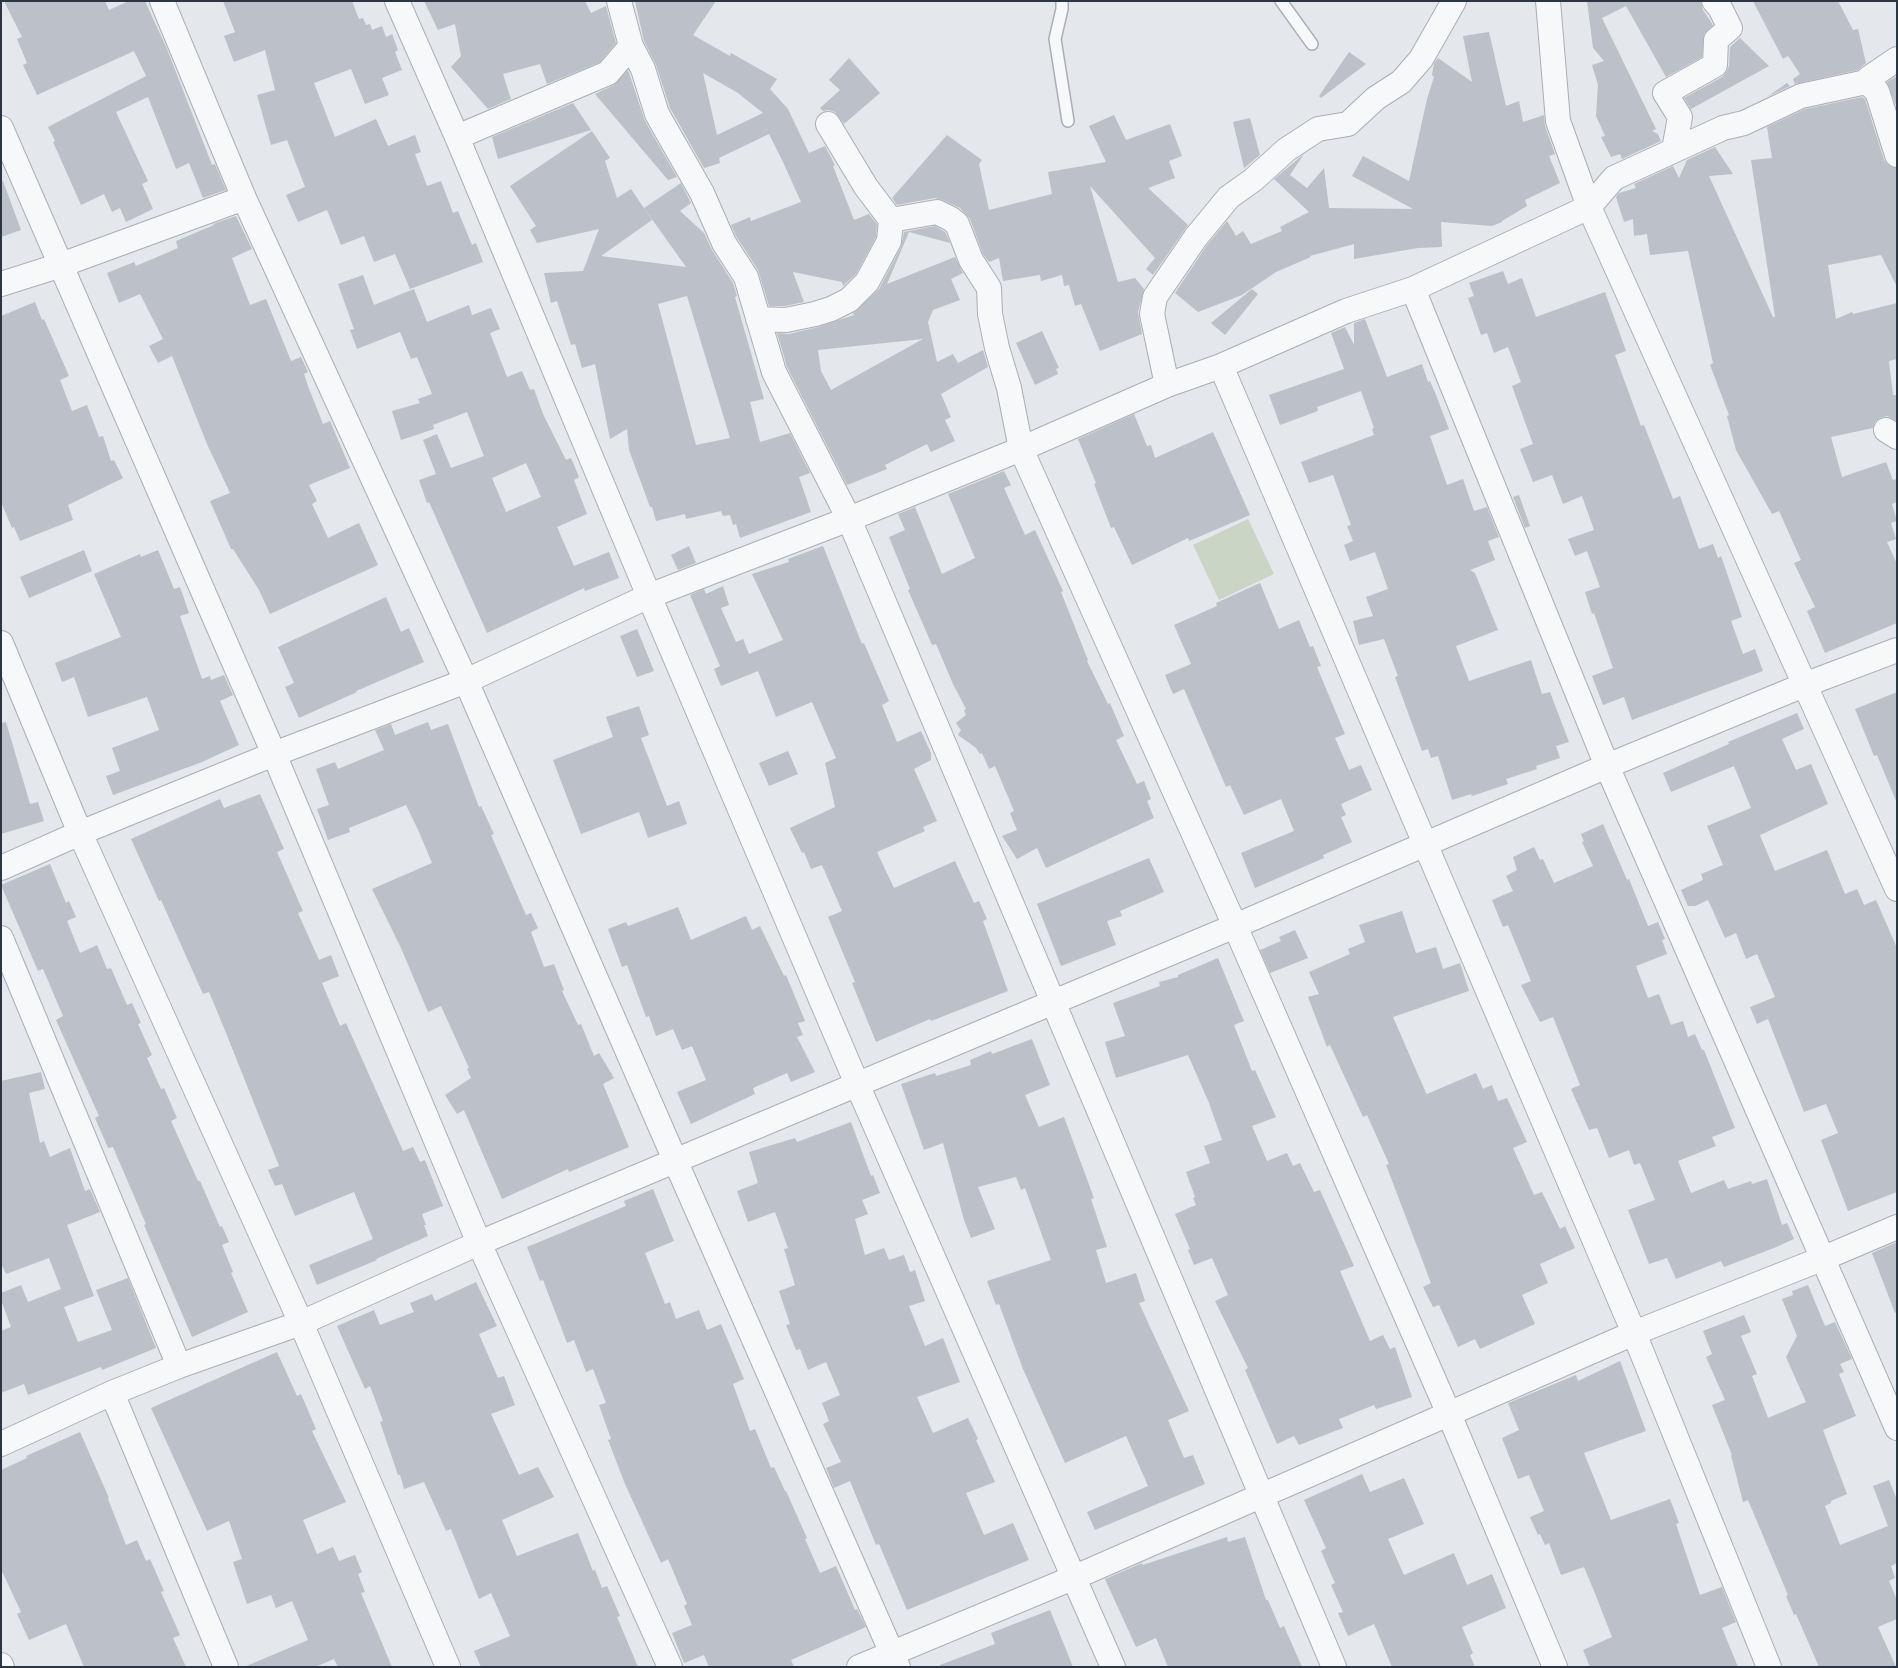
<!DOCTYPE html>
<style>
body{margin:0}
#map{position:relative;width:1898px;height:1668px;overflow:hidden;background:#e4e7ec;font-family:Rubik,sans-serif}
canvas{display:block}
.frame{position:absolute;inset:0;border:2px solid #2c3544;pointer-events:none}
</style>
<div id="map">
<canvas width="1898" height="1668"></canvas>
<div class="frame"></div>
</div>
<script>
const ctx = document.querySelector('canvas').getContext('2d');
ctx.lineJoin = 'round';
function paint(path, color) {
  ctx.fillStyle = color;
  ctx.fill(path, 'evenodd');
}
function toPath(rows) {
  const path = new Path2D();
  for (const r of rows) {
    path.moveTo(r[0], r[1]);
    for (let i = 2; i < r.length; i += 2) path.lineTo(r[i], r[i + 1]);
  }
  return path;
}
function stroke(path, color, width, dash) {
  ctx.strokeStyle = color;
  ctx.lineWidth = width;
  ctx.lineCap = dash ? 'butt' : 'round';
  ctx.setLineDash(dash || []);
  ctx.stroke(path);
}
paint(toPath([
 [1248,519,1274,574,1219,600,1193,545]
]), '#cad5c6');
paint(toPath([
 [4,1,105,1,109,10,129,1,145,1,167,49,212,165,215,164,226,190,203,198,189,163,176,169,148,97,116,112,148,181,142,184,153,209,126,222,120,208,112,212,104,194,81,205,53,142,55,141,48,127,146,76,134,51,37,95,23,65,27,63,17,39,22,37],
 [223,1,352,1,359,19,363,18,366,25,370,24,372,30,382,26,386,37,392,34,398,50,395,52,402,70,382,78,389,95,365,104,351,69,314,83,335,137,376,119,388,146,415,135,421,152,415,154,427,186,441,181,453,213,458,211,472,245,476,243,483,262,410,289,395,254,374,262,364,236,341,245,327,210,298,222,286,195,305,187,287,140,271,145,257,95,275,90,265,50,234,62,224,36,235,32],
 [424,1,585,1,591,13,606,6,616,43,600,62,547,84,540,64,503,74,511,99,488,109,451,67,461,56,455,24,438,30],
 [635,1,716,1,693,35,730,56,731,53,777,79,770,89,788,109,809,153,825,146,835,165,833,166,854,220,869,214,877,224,876,237,856,274,843,286,842,282,793,272,804,302,785,306,769,306,758,270,736,236,731,225,750,217,751,221,801,202,783,162,769,134,719,158,720,163,704,168,670,108,656,65,644,41],
 [703,73,738,93,763,113,717,135],
 [1587,1,1701,1,1703,10,1713,25,1704,34,1702,57,1666,77,1626,6,1602,18,1656,129,1652,131,1658,134,1661,141,1622,159,1620,154,1611,157,1601,137,1605,136,1596,116,1598,85,1592,65,1604,61,1593,48],
 [1753,1,1838,1,1853,30,1858,29,1866,63,1858,70,1795,84,1793,79,1800,74,1788,56,1783,59],
 [1489,32,1506,106,1519,101,1523,122,1544,115,1545,126,1555,154,1549,156,1560,183,1525,200,1527,206,1502,221,1502,222,1492,226,1441,222,1442,247,1418,248,1354,259,1354,244,1310,256,1311,257,1276,272,1242,295,1198,312,1175,293,1207,245,1227,221,1236,236,1243,231,1251,244,1282,231,1280,227,1309,212,1274,179,1304,154,1290,175,1307,188,1324,168,1329,208,1413,209,1352,176,1363,156,1409,181,1427,99,1434,77,1432,75,1434,63,1438,58,1472,82,1463,36],
 [1740,38,1769,66,1691,109,1684,98,1722,77,1726,73,1729,66,1730,47],
 [1349,52,1366,64,1321,98,1319,96],
 [849,58,880,93,844,124,835,112,828,110,823,111,820,108,840,90,829,80],
 [628,70,645,121,677,177,668,180,595,94,614,85],
 [1897,76,1897,108,1887,82],
 [1787,83,1790,86,1767,97],
 [1862,97,1865,99,1884,160,1888,165,1897,168,1897,287,1881,255,1828,265,1836,319,1852,312,1853,314,1897,303,1897,359,1889,361,1893,395,1897,395,1897,421,1887,416,1880,418,1875,422,1873,428,1831,437,1842,477,1886,462,1893,480,1897,479,1897,502,1892,504,1897,521,1891,523,1896,539,1887,542,1897,564,1897,623,1825,653,1807,611,1815,607,1794,563,1801,560,1779,511,1772,514,1736,450,1727,416,1729,415,1710,365,1713,363,1688,251,1650,255,1647,234,1634,236,1633,219,1624,222,1616,197,1619,193,1636,188,1634,184,1673,166,1679,178,1687,160,1715,147,1733,174,1709,176,1773,317,1775,317,1751,160,1772,158,1767,127,1805,109],
 [573,103,591,130,498,159,492,137],
 [1114,115,1126,140,1170,124,1182,156,1169,161,1175,178,1148,188,1188,225,1153,275,1146,269,1155,258,1090,186,1118,282,1135,278,1144,289,1138,312,1142,334,1100,351,1081,304,1075,306,1069,285,1064,286,1062,275,1041,281,1040,275,1003,281,999,258,989,262,983,254,970,219,960,208,943,200,935,198,897,205,892,198,947,135,982,160,979,164,989,210,1052,194,1048,172,1106,162,1089,126],
 [1250,118,1260,155,1244,168,1233,122],
 [592,131,610,158,605,161,617,198,631,189,652,220,601,256,686,267,644,208,681,183,691,203,680,211,704,233,712,250,733,283,737,296,735,297,764,399,750,402,760,442,790,433,810,473,799,477,811,512,740,538,736,524,733,525,730,515,723,516,721,511,686,519,685,514,656,521,652,507,650,507,629,450,627,429,610,439,595,364,582,368,575,344,571,345,557,301,551,303,544,273,583,271,599,229,537,243,530,230,536,226,510,186],
 [687,296,730,438,696,445,658,304],
 [1,181,3,181,21,230,1,237],
 [236,216,252,249,232,258,250,305,266,299,291,361,301,357,308,372,304,374,308,386,323,424,330,421,350,468,309,485,317,501,312,504,328,538,359,523,378,565,270,614,259,590,233,549,231,549,210,501,230,493,207,444,172,356,158,363,149,346,163,339,140,294,119,303,107,273,134,262,136,266,178,248,176,241,214,225,213,224],
 [935,226,945,232,950,243,909,232,887,284,955,257,963,273,951,279,960,300,933,310,928,322,937,362,953,354,958,363,983,350,988,367,941,394,951,417,945,420,955,441,931,452,927,444,885,465,887,469,847,485,787,367,777,333,789,334,818,327,854,315,853,313,879,289,901,247,904,232],
 [923,339,831,390,821,371,818,350],
 [1503,271,1508,284,1522,278,1536,317,1605,292,1626,351,1615,355,1641,426,1644,425,1673,499,1680,496,1699,549,1713,544,1718,558,1721,556,1742,617,1731,621,1743,654,1755,649,1763,671,1632,720,1624,697,1603,705,1592,676,1613,668,1594,613,1592,614,1585,592,1600,587,1587,551,1575,556,1568,539,1594,530,1582,496,1563,504,1552,475,1533,482,1520,449,1533,444,1512,386,1521,382,1508,347,1494,353,1487,333,1481,335,1468,298,1474,296,1469,283],
 [363,275,374,305,414,289,427,322,469,305,472,315,491,308,500,329,490,333,507,377,522,371,530,390,534,389,543,414,566,460,571,458,579,477,574,480,587,514,557,527,574,566,609,552,619,578,585,591,584,588,487,633,429,502,427,503,419,480,436,474,423,440,437,434,451,468,484,456,480,446,467,412,433,425,434,429,401,440,392,411,420,403,418,399,432,394,417,357,411,359,400,332,357,349,350,330,354,329,338,284],
 [526,463,541,497,506,512,492,478],
 [1252,289,1258,294,1225,335,1211,323],
 [35,302,42,320,44,319,69,376,60,380,72,411,87,405,99,437,103,436,111,461,114,460,123,478,68,505,73,520,20,541,14,527,12,528,1,502,1,316],
 [1365,319,1387,377,1422,364,1428,382,1430,381,1436,395,1449,429,1430,436,1447,485,1463,479,1474,511,1487,507,1499,537,1488,541,1495,560,1470,570,1475,573,1498,630,1456,646,1469,681,1531,660,1542,694,1550,692,1569,742,1556,746,1560,758,1536,766,1537,769,1506,779,1508,784,1472,796,1471,794,1452,800,1438,756,1431,758,1428,749,1422,751,1395,677,1398,676,1384,639,1359,645,1353,621,1373,616,1366,597,1388,589,1375,552,1350,561,1344,545,1353,541,1347,526,1351,525,1333,475,1309,483,1301,462,1374,435,1372,429,1374,428,1361,391,1317,407,1318,411,1280,425,1269,395,1344,369,1331,333,1345,327,1354,345,1354,323],
 [1042,331,1059,368,1056,369,1058,374,1035,385,1016,343],
 [1134,414,1147,446,1151,445,1155,458,1213,432,1250,515,1189,541,1188,538,1132,565,1114,527,1111,528,1094,484,1096,483,1078,439],
 [1004,471,1011,485,1004,488,1025,535,1035,530,1063,591,1061,592,1088,660,1087,661,1108,704,1110,703,1124,736,1116,740,1137,784,1144,781,1151,799,1147,801,1154,818,1046,868,1037,848,1017,859,1002,836,1017,830,1010,813,1014,811,995,766,989,769,982,753,980,754,976,748,958,735,961,730,956,723,966,715,964,710,966,709,953,684,936,644,932,645,919,615,908,590,910,589,889,537,905,530,898,514,915,507,942,574,975,558,948,494],
 [1519,495,1530,526,1525,528,1513,497],
 [689,546,696,563,678,570,671,555],
 [823,546,862,644,864,643,889,701,882,705,897,742,921,731,931,753,931,760,914,769,937,821,923,827,925,831,877,852,894,888,955,861,974,903,979,901,987,919,983,921,1008,991,931,1021,930,1019,876,1042,852,983,855,982,828,917,842,911,822,865,811,869,804,852,802,853,790,828,835,807,825,763,836,758,829,742,812,702,776,717,758,671,721,686,714,669,720,666,690,595,704,589,706,594,723,586,729,605,721,608,736,642,743,639,749,654,783,640,752,574,789,562,788,559],
 [84,550,92,571,29,598,20,577],
 [158,550,174,589,180,587,189,613,180,616,202,679,210,676,211,680,224,675,233,695,220,701,239,745,202,762,113,795,106,776,120,771,112,748,159,730,147,697,88,717,74,677,62,682,55,663,121,637,94,574,140,554,141,557],
 [1260,583,1279,629,1299,620,1310,647,1313,646,1321,666,1317,667,1345,734,1335,738,1349,770,1361,765,1372,790,1341,804,1346,815,1341,817,1352,842,1323,855,1324,858,1255,888,1241,853,1294,831,1281,799,1244,815,1230,785,1226,787,1184,689,1173,694,1165,675,1191,664,1174,625,1217,606,1216,603],
 [386,597,401,632,409,628,424,662,356,691,357,692,299,718,285,687,294,683,278,647],
 [637,629,654,671,637,677,620,636],
 [1897,692,1897,801,1896,801,1877,755,1874,756,1855,709],
 [639,706,649,735,641,738,667,806,679,801,687,824,648,838,639,812,581,834,553,760,613,737,606,717],
 [1797,713,1804,729,1782,739,1796,770,1811,764,1828,804,1760,835,1761,838,1775,871,1827,850,1845,894,1857,889,1864,905,1876,900,1897,948,1897,1192,1848,1211,1821,1140,1838,1133,1826,1104,1804,1112,1768,1019,1757,1024,1750,1007,1775,997,1757,954,1746,959,1736,933,1725,938,1708,900,1695,906,1688,906,1681,890,1703,880,1701,874,1723,865,1707,826,1751,808,1734,766,1671,792,1663,773,1729,744,1728,742],
 [6,722,30,804,38,802,44,821,1,834,1,723],
 [428,722,431,730,448,724,479,807,481,806,494,834,491,835,509,876,526,915,531,913,538,928,531,932,544,967,554,964,564,990,562,991,578,1025,581,1024,594,1056,599,1053,614,1078,603,1084,629,1147,569,1172,568,1169,502,1199,464,1110,457,1114,445,1095,471,1078,467,1069,469,1068,441,1006,428,1012,401,948,372,889,432,863,419,832,406,805,349,828,350,832,328,840,317,809,329,805,316,769,335,762,338,769,384,750,375,730,391,724,395,735],
 [788,751,798,774,769,786,759,763],
 [260,794,284,849,277,852,303,911,298,913,319,960,331,955,339,976,322,983,340,1026,346,1023,403,1151,413,1147,420,1162,425,1160,443,1206,422,1214,426,1225,424,1225,428,1236,376,1259,377,1260,317,1285,309,1265,373,1239,354,1192,295,1216,282,1184,275,1186,268,1170,279,1166,224,1028,209,992,203,994,161,900,159,901,131,839,220,799,224,808],
 [1603,824,1627,880,1629,879,1648,926,1658,922,1665,939,1662,940,1667,954,1636,966,1648,998,1659,994,1671,1025,1683,1021,1688,1037,1695,1034,1702,1050,1704,1050,1735,1128,1712,1137,1716,1146,1678,1161,1691,1193,1724,1180,1728,1189,1751,1181,1752,1184,1767,1179,1782,1225,1787,1223,1794,1239,1774,1248,1724,1267,1721,1261,1676,1279,1667,1258,1649,1264,1628,1210,1655,1200,1640,1163,1634,1165,1629,1150,1609,1158,1597,1128,1589,1130,1571,1089,1580,1085,1553,1017,1540,1022,1521,985,1531,981,1508,925,1503,927,1492,900,1513,891,1506,876,1517,870,1513,857,1534,847,1540,860,1543,859,1554,883,1593,866,1582,842,1584,842,1581,834],
 [1149,858,1164,892,1120,911,1122,916,1107,921,1116,945,1061,966,1037,904],
 [50,864,66,903,69,901,76,917,67,921,80,953,97,945,107,969,111,968,127,1005,132,1003,141,1023,138,1024,152,1055,147,1058,161,1089,164,1088,177,1118,171,1121,198,1181,200,1181,220,1227,222,1226,229,1242,222,1245,233,1272,231,1273,248,1312,192,1337,144,1225,146,1224,113,1147,108,1148,95,1118,99,1116,56,1020,63,1016,43,969,38,971,1,885],
 [678,907,691,940,746,916,752,930,760,926,784,976,786,975,805,1021,798,1023,803,1035,797,1037,815,1072,791,1082,787,1073,753,1088,755,1094,691,1124,677,1092,706,1080,692,1046,682,1050,673,1029,656,1036,649,1016,646,1017,627,965,622,967,608,929,626,922,628,926],
 [1402,911,1416,953,1436,947,1443,969,1460,963,1469,991,1393,1017,1426,1093,1427,1094,1476,1073,1483,1089,1492,1085,1498,1101,1507,1098,1527,1142,1513,1148,1534,1195,1542,1192,1560,1229,1565,1226,1575,1248,1540,1264,1548,1283,1522,1295,1535,1324,1480,1349,1475,1339,1458,1347,1439,1305,1433,1307,1423,1287,1431,1283,1386,1165,1389,1164,1367,1115,1363,1117,1330,1045,1327,1047,1308,997,1319,994,1309,972,1350,954,1348,949,1365,942,1359,925],
 [1295,930,1308,958,1270,973,1260,950,1281,941,1279,937],
 [1218,958,1244,1021,1234,1025,1252,1071,1255,1070,1276,1117,1252,1126,1267,1161,1287,1153,1293,1166,1300,1163,1314,1192,1320,1190,1354,1266,1340,1271,1370,1341,1383,1335,1390,1349,1395,1347,1412,1397,1376,1409,1374,1405,1339,1419,1343,1428,1299,1445,1294,1436,1277,1444,1245,1370,1248,1368,1215,1301,1228,1295,1212,1258,1194,1265,1188,1250,1190,1249,1175,1214,1196,1205,1193,1198,1195,1197,1186,1172,1210,1163,1204,1146,1222,1140,1209,1103,1188,1055,1116,1078,1105,1042,1125,1036,1113,1003,1160,986,1159,982,1178,977,1178,975],
 [1032,1039,1050,1085,1025,1095,1039,1127,1064,1117,1094,1198,1091,1199,1107,1247,1096,1250,1106,1283,1136,1273,1145,1301,1139,1303,1189,1411,1168,1420,1184,1458,1193,1455,1205,1484,1095,1530,1087,1512,1148,1486,1126,1436,1065,1463,1023,1369,999,1304,996,1305,987,1281,1051,1260,1025,1188,1021,1190,1016,1177,978,1187,995,1229,971,1238,964,1220,943,1143,924,1150,901,1084,935,1073,936,1076,971,1065,970,1060,991,1051,992,1054],
 [41,1072,45,1089,29,1093,40,1143,44,1141,50,1157,70,1148,85,1191,90,1189,100,1212,67,1225,94,1296,64,1307,78,1342,112,1330,96,1290,128,1278,156,1348,102,1370,101,1367,28,1395,24,1384,1,1393,1,1331,11,1327,1,1300,1,1293,21,1285,28,1302,61,1289,49,1258,6,1274,1,1263,1,1081],
 [851,1122,871,1176,873,1175,880,1193,862,1200,868,1214,855,1219,865,1255,884,1248,889,1260,904,1255,910,1272,915,1270,925,1301,909,1306,925,1346,943,1338,960,1382,917,1397,933,1433,968,1418,978,1439,976,1440,995,1482,966,1493,984,1535,1013,1523,1029,1560,907,1610,879,1544,876,1545,850,1481,834,1488,826,1468,841,1462,823,1424,829,1421,822,1403,840,1395,826,1362,808,1370,800,1349,796,1350,786,1325,790,1324,779,1291,795,1285,784,1249,788,1248,775,1212,748,1222,737,1191,758,1183,749,1152,795,1138,797,1142],
 [653,1189,674,1241,645,1253,665,1304,670,1302,676,1319,699,1310,707,1330,721,1324,744,1379,733,1384,750,1431,755,1429,771,1468,774,1467,785,1491,786,1491,807,1538,805,1539,820,1573,836,1566,855,1610,857,1609,866,1627,791,1660,794,1667,709,1667,704,1655,684,1663,672,1633,692,1625,684,1606,687,1604,668,1559,661,1563,625,1484,608,1440,611,1439,599,1405,606,1403,593,1369,586,1372,574,1340,567,1343,543,1280,540,1281,527,1247,626,1206,624,1201],
 [1897,1242,1897,1312,1895,1313,1872,1253],
 [476,1282,497,1326,479,1334,498,1378,504,1376,515,1405,491,1414,519,1475,538,1467,554,1497,502,1520,517,1556,578,1533,593,1571,595,1570,602,1588,607,1586,620,1616,617,1617,638,1667,481,1667,474,1651,510,1636,491,1593,479,1599,451,1529,446,1531,424,1482,404,1489,400,1475,398,1475,380,1422,383,1421,370,1386,365,1389,337,1326,374,1310,380,1325,414,1312,410,1303,432,1294,435,1301],
 [1808,1285,1825,1326,1835,1322,1852,1359,1840,1364,1844,1372,1839,1374,1856,1416,1823,1430,1847,1494,1831,1501,1831,1503,1825,1506,1840,1545,1888,1526,1873,1486,1889,1480,1897,1500,1897,1563,1891,1566,1895,1578,1889,1581,1897,1600,1897,1619,1878,1627,1896,1667,1819,1667,1796,1614,1794,1615,1786,1596,1788,1595,1748,1500,1743,1502,1731,1455,1732,1455,1712,1405,1725,1400,1706,1357,1712,1354,1703,1331,1744,1315,1751,1332,1741,1336,1757,1374,1752,1376,1768,1418,1806,1402,1786,1357,1797,1336,1782,1299,1793,1295,1792,1291],
 [277,1352,297,1396,301,1394,316,1429,312,1431,346,1502,303,1520,317,1554,333,1547,339,1561,355,1555,362,1572,358,1574,365,1592,361,1593,392,1667,338,1667,334,1659,315,1667,244,1667,308,1640,292,1601,276,1608,271,1595,247,1604,233,1562,242,1559,229,1521,207,1531,151,1408],
 [1620,1361,1646,1431,1584,1453,1611,1520,1670,1499,1679,1523,1676,1524,1700,1595,1722,1587,1736,1622,1722,1628,1738,1667,1590,1667,1583,1650,1612,1637,1596,1596,1584,1567,1561,1575,1549,1543,1545,1545,1540,1534,1538,1535,1530,1517,1544,1511,1529,1475,1518,1479,1502,1438,1519,1430,1508,1403,1576,1375,1578,1381],
 [80,1432,109,1498,108,1499,126,1545,137,1540,146,1561,150,1559,164,1591,161,1592,180,1635,173,1638,186,1667,84,1667,66,1624,29,1640,17,1614,21,1612,1,1569,1,1470,27,1458,26,1456],
 [1362,1474,1370,1492,1404,1478,1424,1524,1388,1539,1404,1575,1454,1553,1467,1585,1492,1574,1506,1608,1462,1627,1473,1653,1470,1655,1475,1667,1392,1667,1374,1624,1348,1636,1338,1613,1343,1612,1331,1585,1335,1583,1321,1551,1326,1548,1304,1500],
 [1227,1537,1228,1542,1245,1537,1266,1600,1268,1600,1280,1628,1284,1626,1302,1667,1168,1667,1156,1638,1136,1647,1105,1579,1142,1563,1143,1565],
 [1050,1610,1073,1667,940,1667,940,1665,995,1644,991,1633]
]), '#bbc0c9');
const lane = toPath([
 [1062,1,1062,9,1055,39,1068,121],
 [1281,1,1312,44]
]);
const street = toPath([
 [162,1,244,198,466,681,675,1160,898,1667],
 [397,1,457,137,649,596,857,1084,1113,1667],
 [619,1,631,46,643,69,657,114,702,193,724,243,746,277,774,372,849,519,1334,1667],
 [1548,1,1558,121,1589,207,1897,889],
 [1866,82,1877,91,1897,155],
 [1,128,274,754,479,1243,670,1667],
 [457,137,608,73,631,46],
 [1674,150,1680,117,1665,93,1715,65,1716,40,1730,28,1720,8,1714,1],
 [891,220,937,212,951,219,957,224,971,260,989,288,990,314,997,348,1009,388,1021,449,1235,926,1449,1414,1555,1667],
 [1,284,61,265,244,198],
 [1413,289,1607,766,1897,1428],
 [758,319,786,320,815,314,831,309,849,300,867,282,889,241,891,220,866,187,828,124],
 [1221,366,1634,1333,1769,1667],
 [1167,385,1152,314,1155,297,1196,237,1229,197,1253,180,1286,150,1318,129,1348,124,1376,98,1401,82,1421,59,1454,1],
 [1886,430,1897,437],
 [1,643,80,833,301,1323,448,1667],
 [1,868,80,833,274,754,466,681,649,596,849,519,1021,449,1167,385,1221,366,1346,311,1413,289,1589,207,1614,178,1723,128,1744,123,1801,96,1866,82,1869,78,1897,59],
 [1,938,179,1366],
 [112,1393,226,1667],
 [1,1444,112,1393,179,1366,301,1323,479,1243,1235,926,1607,766,1804,685,1897,650],
 [1,1665,2,1667],
 [859,1667,1075,1577,1634,1333,1824,1258,1897,1227]
]);
stroke(lane, '#a9aeb6', 14);
stroke(street, '#a9aeb6', 26);
stroke(lane, '#f7f8fa', 11);
stroke(street, '#f7f8fa', 24);
</script>
